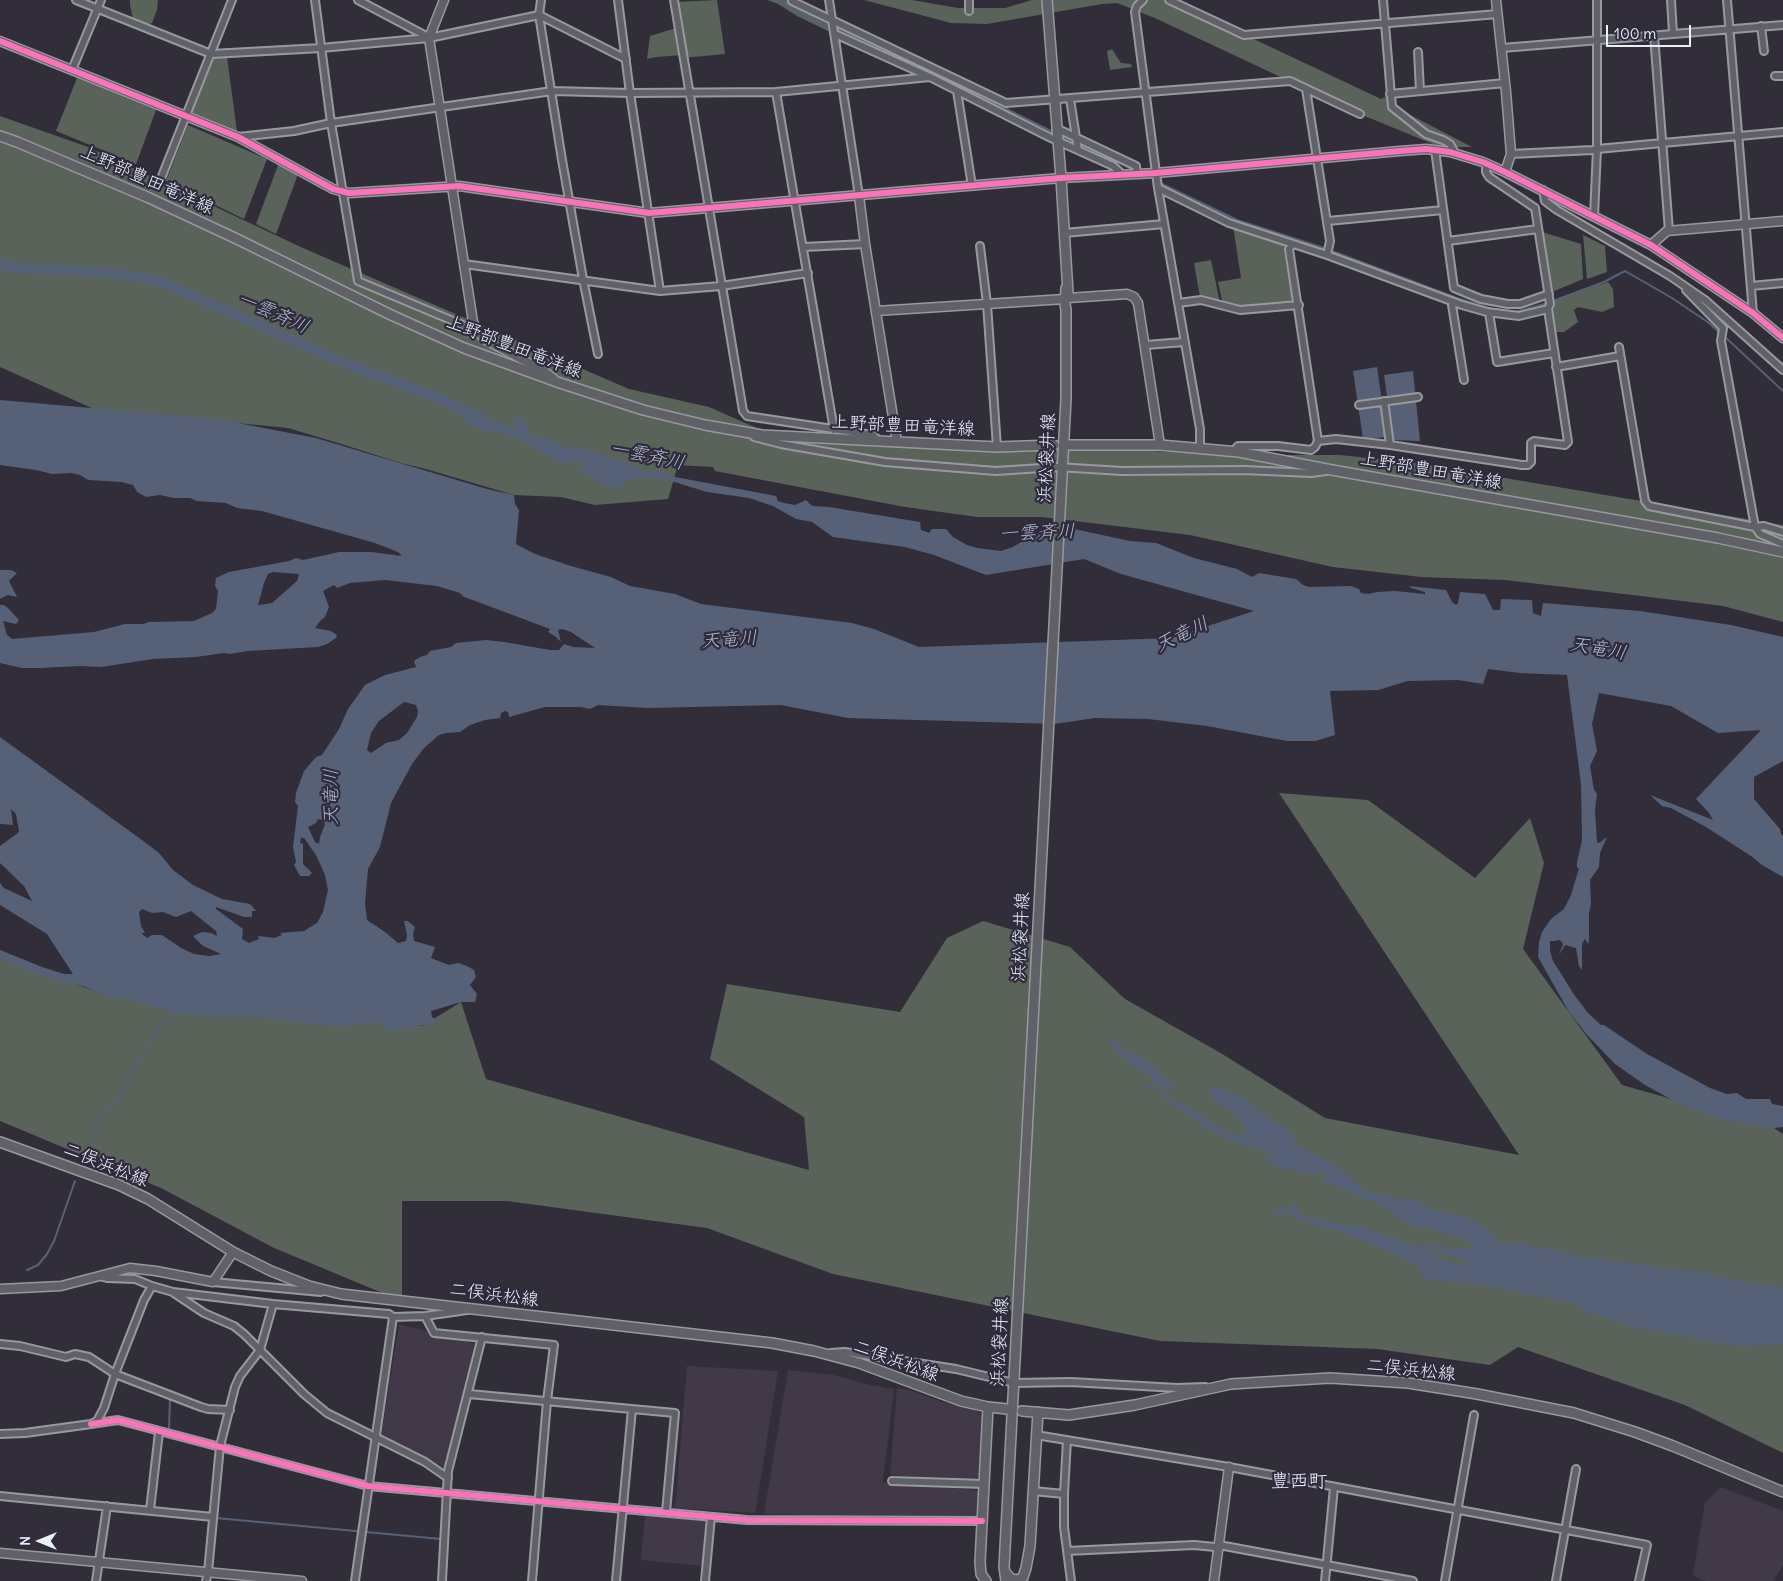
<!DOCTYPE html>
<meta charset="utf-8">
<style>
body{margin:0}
#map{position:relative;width:1783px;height:1581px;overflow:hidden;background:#312e39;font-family:Delius,sans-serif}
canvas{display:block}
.north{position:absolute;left:15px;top:1516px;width:50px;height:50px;-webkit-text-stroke:4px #2f2a3d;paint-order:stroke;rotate:270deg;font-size:14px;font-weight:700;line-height:20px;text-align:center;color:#e8f1f8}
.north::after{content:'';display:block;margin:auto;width:18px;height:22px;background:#e8f1f8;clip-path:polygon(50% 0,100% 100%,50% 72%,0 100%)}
.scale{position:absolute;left:1606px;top:25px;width:85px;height:22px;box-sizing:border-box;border:2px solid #e8f1f8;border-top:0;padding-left:6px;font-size:15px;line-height:18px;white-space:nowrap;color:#e8f1f8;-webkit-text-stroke:4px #2f2a3d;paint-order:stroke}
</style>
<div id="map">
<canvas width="1783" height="1581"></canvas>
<div class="north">N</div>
<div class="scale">100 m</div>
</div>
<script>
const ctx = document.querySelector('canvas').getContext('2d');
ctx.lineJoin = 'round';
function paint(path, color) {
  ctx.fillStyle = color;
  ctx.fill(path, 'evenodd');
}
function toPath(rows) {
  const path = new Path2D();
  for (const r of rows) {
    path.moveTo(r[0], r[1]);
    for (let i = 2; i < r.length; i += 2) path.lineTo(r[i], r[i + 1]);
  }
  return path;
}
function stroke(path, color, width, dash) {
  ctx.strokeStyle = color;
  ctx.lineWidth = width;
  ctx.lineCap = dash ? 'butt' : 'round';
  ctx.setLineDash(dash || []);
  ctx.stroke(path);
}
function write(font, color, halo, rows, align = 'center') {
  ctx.font = font + ' Delius,"Klee One",sans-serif';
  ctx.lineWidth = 4.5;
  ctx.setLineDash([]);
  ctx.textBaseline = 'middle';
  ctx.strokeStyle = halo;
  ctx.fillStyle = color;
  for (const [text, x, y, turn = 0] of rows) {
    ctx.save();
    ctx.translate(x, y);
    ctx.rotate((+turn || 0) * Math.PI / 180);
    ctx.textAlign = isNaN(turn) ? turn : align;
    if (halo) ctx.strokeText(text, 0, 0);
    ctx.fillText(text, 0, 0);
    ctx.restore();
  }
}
paint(toPath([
 [399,1324,476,1344,446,1471,427,1459,381,1438],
 [687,1366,778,1371,755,1513,675,1508],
 [788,1370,834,1375,865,1384,894,1389,883,1482,976,1490,979,1495,977,1518,764,1514],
 [897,1388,913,1391,942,1402,971,1409,980,1413,984,1420,980,1476,970,1481,890,1475],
 [1721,1487,1783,1511,1783,1565,1773,1581,1706,1581,1693,1576,1705,1502],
 [645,1516,706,1521,703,1566,641,1560]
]), '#413848');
paint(toPath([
 [130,0,158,0,157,10,152,23,145,25,133,19,130,5],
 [717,0,725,54,683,58,683,55,656,57,647,59,650,36,676,28,675,2],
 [767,0,788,0,892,53,962,83,953,90,832,33,797,16,778,4],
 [864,0,912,0,958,8,1005,8,1032,0,1136,0,1135,10,1117,3,1102,4,987,24,951,23],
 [1148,0,1171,0,1381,99,1390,94,1391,105,1472,147,1440,147,1355,112,1155,18,1139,12],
 [1112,49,1121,63,1131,64,1132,67,1110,70,1107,51],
 [214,56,227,57,237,132,191,113],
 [77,78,156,110,136,164,56,131],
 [0,116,88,147,303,248,629,389,709,407,784,440,1057,450,1134,450,1230,455,1340,455,1416,463,1783,525,1783,622,1723,606,1641,596,1505,580,1421,577,1333,567,1190,535,1042,517,977,517,905,507,715,471,713,467,678,465,668,499,595,505,561,497,514,495,426,469,401,463,335,442,288,428,94,409,0,367],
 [188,125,267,159,244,219,166,181],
 [278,165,298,174,276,234,256,224],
 [1233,226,1284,242,1287,245,1296,303,1240,308,1223,304,1218,282,1241,278],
 [1542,232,1581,244,1583,279,1552,292],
 [1583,235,1605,246,1607,272,1587,279],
 [1211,260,1220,303,1200,297,1194,263],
 [1608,282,1613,289,1614,307,1602,312,1578,307,1574,310,1578,322,1564,332,1556,332,1552,310,1555,300],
 [1279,793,1368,800,1475,878,1530,818,1544,863,1523,949,1622,1085,1774,1128,1783,1134,1783,1453,1685,1405,1518,1347,1490,1365,1377,1349,1160,1341,833,1274,707,1228,507,1201,402,1201,402,1301,274,1248,161,1188,0,1121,0,957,92,990,376,1022,422,1026,461,1002,486,1079,809,1170,804,1117,710,1059,727,984,900,1012,947,938,983,921,1070,947,1125,999,1219,1052,1325,1118,1519,1155]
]), '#5a635a');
paint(toPath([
 [1377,367,1387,437,1363,439,1353,371],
 [1413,371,1420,441,1393,440,1384,375],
 [0,400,217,419,316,438,487,489,514,495,515,504,519,510,516,544,535,554,571,566,611,577,630,586,675,594,701,604,852,623,874,629,919,647,1171,638,1254,611,1121,574,1084,559,986,575,934,555,905,547,833,537,812,522,796,519,773,506,749,498,707,492,668,480,642,477,632,478,616,489,606,486,574,468,584,468,584,464,575,459,570,459,570,464,566,466,517,438,493,431,485,431,468,425,461,414,463,412,474,413,516,430,514,419,516,417,522,419,528,425,528,432,561,455,576,447,607,456,640,470,658,471,675,477,776,496,778,501,784,503,795,505,806,500,812,506,829,507,920,522,921,530,929,533,932,529,946,529,953,537,967,545,977,548,1001,551,1013,547,1051,524,1130,541,1156,543,1194,558,1237,569,1252,577,1259,573,1296,579,1303,585,1309,587,1351,586,1359,589,1361,593,1368,594,1377,592,1395,591,1425,594,1425,592,1411,588,1409,586,1446,590,1452,602,1456,605,1458,603,1460,592,1485,594,1493,610,1500,610,1501,599,1532,600,1533,613,1541,616,1543,603,1640,611,1731,625,1783,637,1783,761,1754,777,1754,799,1780,829,1781,834,1783,836,1783,877,1762,865,1751,856,1706,827,1671,808,1662,806,1650,795,1713,820,1709,813,1696,799,1761,730,1718,733,1671,706,1599,693,1592,724,1597,751,1590,766,1594,790,1597,794,1595,810,1597,842,1599,843,1607,837,1600,853,1599,867,1590,880,1591,904,1589,913,1589,941,1588,944,1585,939,1582,944,1582,970,1579,966,1576,948,1565,945,1559,955,1563,944,1560,940,1554,941,1550,941,1550,951,1553,961,1575,996,1588,1013,1601,1025,1604,1025,1647,1054,1710,1088,1727,1094,1737,1093,1746,1099,1770,1099,1772,1104,1783,1106,1783,1127,1774,1128,1756,1126,1726,1120,1704,1113,1676,1102,1645,1085,1615,1064,1588,1036,1569,1012,1538,957,1539,942,1542,932,1551,919,1564,909,1571,895,1579,868,1577,868,1577,863,1582,840,1581,784,1567,675,1520,673,1488,669,1483,684,1458,680,1408,681,1378,690,1330,691,1335,735,1315,741,1287,741,1207,726,1148,719,1095,718,1054,724,848,718,781,705,647,708,598,705,590,709,581,707,545,707,509,717,508,712,505,711,501,713,500,718,485,720,470,725,460,732,446,733,439,735,424,748,412,764,391,803,380,847,368,869,365,903,367,920,385,932,398,943,406,941,407,935,404,921,408,921,415,927,413,934,414,941,435,947,431,958,449,965,458,963,467,966,474,970,476,977,470,985,477,994,475,1002,461,1002,431,1011,432,1017,438,1020,434,1023,389,1032,376,1022,340,1027,258,1017,215,1017,182,1014,126,999,106,996,83,986,55,980,32,972,0,959,0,950,42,967,64,974,73,974,47,934,0,905,0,883,4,888,32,901,24,886,0,863,0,846,19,832,16,814,11,809,13,825,0,824,0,737,146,843,159,853,173,870,193,885,222,899,250,904,256,911,252,911,252,917,244,917,216,907,216,909,243,929,242,939,249,943,259,939,258,936,274,938,282,935,280,933,304,931,317,923,323,912,328,890,325,875,316,855,304,838,301,838,300,843,303,844,303,864,312,873,309,876,300,876,294,865,296,862,293,847,298,806,295,802,296,793,304,771,316,757,322,755,339,729,348,709,365,685,385,675,416,667,414,661,420,657,427,655,430,651,451,647,456,643,486,640,504,642,550,650,559,650,564,644,573,647,595,648,571,632,562,629,558,630,561,642,556,637,548,632,550,629,478,602,464,597,460,593,437,586,385,580,350,583,337,588,334,585,323,591,329,607,325,617,321,620,315,628,331,631,337,635,336,638,327,644,318,647,247,651,230,654,224,653,196,657,153,659,101,667,80,666,41,668,22,668,0,663,0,605,4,605,8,608,19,620,16,624,3,621,7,635,12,639,94,632,125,624,144,624,148,622,194,621,212,613,216,609,218,591,215,586,216,578,229,572,289,561,296,558,303,560,339,552,371,552,402,556,398,552,375,543,262,511,237,508,226,503,197,501,190,498,174,498,160,495,146,497,137,492,133,485,121,482,88,480,80,475,72,473,52,474,36,470,0,465],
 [273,572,299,574,297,581,272,603,258,605,264,583,268,574],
 [404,702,416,705,418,711,417,717,407,733,399,740,386,743,371,753,367,750,371,733,379,721],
 [318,819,322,820,325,824,320,837,319,844,315,842,308,827,316,823],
 [142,909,152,913,163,912,176,917,191,911,216,931,217,936,211,933,202,932,193,936,203,946,221,954,209,956,194,954,181,948,162,935,152,935,147,938,141,933,145,933,141,926,139,912],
 [0,570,11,570,17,573,9,581,17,597,8,595,0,599],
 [1109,1039,1118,1043,1125,1051,1134,1053,1154,1066,1158,1073,1177,1089,1165,1090,1154,1082,1152,1087,1159,1092,1192,1109,1198,1114,1218,1127,1230,1133,1242,1136,1245,1134,1243,1125,1239,1118,1224,1106,1214,1102,1208,1088,1210,1087,1224,1088,1226,1092,1248,1100,1251,1103,1251,1106,1261,1113,1265,1113,1272,1121,1283,1126,1295,1136,1296,1140,1293,1142,1292,1145,1297,1147,1297,1144,1303,1147,1306,1151,1323,1158,1325,1161,1335,1165,1366,1192,1389,1196,1403,1200,1409,1198,1417,1200,1432,1211,1440,1211,1466,1217,1478,1223,1503,1244,1514,1242,1535,1247,1542,1247,1586,1258,1602,1258,1616,1262,1621,1261,1659,1268,1664,1270,1675,1269,1699,1272,1740,1281,1782,1287,1783,1288,1783,1344,1741,1347,1645,1329,1642,1330,1602,1316,1589,1314,1582,1311,1577,1304,1483,1285,1425,1279,1421,1274,1420,1268,1410,1263,1406,1259,1389,1251,1344,1234,1336,1228,1330,1229,1330,1227,1325,1227,1323,1228,1290,1217,1291,1209,1283,1214,1274,1213,1274,1208,1284,1209,1295,1203,1300,1214,1312,1219,1318,1218,1324,1221,1364,1228,1378,1232,1383,1237,1395,1237,1407,1244,1417,1245,1434,1251,1440,1258,1459,1265,1465,1264,1466,1262,1462,1259,1427,1247,1422,1244,1433,1243,1451,1250,1460,1247,1466,1249,1472,1247,1472,1245,1458,1235,1442,1233,1427,1227,1416,1228,1396,1216,1387,1214,1389,1213,1393,1214,1396,1212,1395,1211,1390,1210,1376,1202,1371,1202,1372,1200,1365,1200,1359,1195,1347,1191,1337,1186,1325,1183,1323,1179,1325,1175,1327,1174,1324,1171,1304,1174,1302,1173,1299,1175,1298,1172,1292,1169,1281,1169,1265,1156,1265,1155,1273,1155,1271,1152,1228,1140,1222,1135,1208,1129,1151,1089,1145,1084,1146,1083,1151,1086,1153,1082,1151,1078,1136,1066,1132,1066,1113,1047,1108,1041]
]), '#566178');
stroke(toPath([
 [775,0,831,28],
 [835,30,905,59,1055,133],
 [1061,136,1075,142],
 [1079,144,1134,170],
 [1158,182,1237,220,1324,248,1457,298,1493,309,1515,312,1548,303],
 [1553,301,1604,282,1625,271,1672,298,1709,323,1720,333],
 [1724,336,1783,391],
 [85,1159,99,1118,116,1103,157,1028,161,1025,172,1021,177,1011],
 [27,1270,38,1265,47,1254,54,1241,75,1181],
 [0,1341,13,1342],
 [33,1346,59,1352],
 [106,1372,111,1375],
 [169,1430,170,1398],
 [216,1518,441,1539,441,1541]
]), '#566178', 2);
stroke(toPath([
 [0,265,19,268,112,273,138,277,164,283,339,361,430,395,480,417],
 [535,440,577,457]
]), '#566178', 10);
const minor = toPath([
 [76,0,211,54,321,48,429,38,539,15,626,59],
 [315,0,331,123,358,281,477,331],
 [358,0,428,37],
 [541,0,539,15,562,160,583,279,598,354],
 [618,0,630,93,660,291],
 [674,0,743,411,747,416,873,435,879,441],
 [829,0,859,196],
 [969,0,969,11],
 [1143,0,1137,6,1135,12,1158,188,1200,429,1200,448],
 [1169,0,1244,35,1498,14],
 [1383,0,1392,107,1426,134,1443,140,1450,144,1455,153],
 [1671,0,1673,33],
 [1727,0,1753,313],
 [792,1,1006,103,1290,81,1360,114],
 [1761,26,1764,51],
 [835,34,930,77,1051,138,1113,166,1123,175],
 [1654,35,1669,231],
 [1502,48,1783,25],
 [1418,52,1420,91],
 [72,70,101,0],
 [1775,76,1783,76],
 [1306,89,1330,241,1327,255],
 [957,91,972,186],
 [776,92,834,430],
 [1390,94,1505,83],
 [1070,99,1078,150],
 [1056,128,1136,166,1137,174],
 [238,137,294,131,331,123,552,91,630,93,776,92,930,77],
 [1435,150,1454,288,1481,299,1508,304,1520,304,1549,294],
 [1511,154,1593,150,1597,149,1783,132],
 [160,181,232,0],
 [1158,188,1229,223,1327,255,1462,305,1487,312,1519,316,1548,309],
 [1543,190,1545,201,1557,210,1670,276,1705,300,1783,370],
 [1594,216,1597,149,1597,0],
 [1328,221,1443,210],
 [1064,233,1164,224],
 [1448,241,1538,229],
 [980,246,987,304,997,447],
 [804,247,865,244],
 [464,264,660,291,721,286,808,273],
 [1751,286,1783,283],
 [1686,290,1723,328,1721,341,1755,527,1760,534,1783,544],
 [1453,302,1452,305,1464,380],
 [1178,303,1201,300,1240,310,1299,305],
 [1489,313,1497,362,1554,353],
 [1146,345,1184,342],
 [1619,347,1645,501,1649,506,1755,527,1764,526,1783,532],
 [1556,367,1620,356],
 [1384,401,1390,445],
 [1359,405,1418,397],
 [754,437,781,444,885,462,996,471,1057,467,1122,471,1244,470,1311,473,1326,471],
 [1318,441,1336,439,1390,445,1522,465,1528,465,1531,462,1531,443,1534,441,1565,445,1568,442,1548,309,1550,304,1535,208,1489,177,1486,172,1486,164],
 [1233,452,1238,446,1278,446,1311,450,1315,447,1318,441,1289,249,1293,244],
 [100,1276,107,1278,135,1279,152,1286],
 [213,1282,321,1292],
 [174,1293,204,1313,234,1326,244,1334,304,1394,327,1413,425,1462,448,1478],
 [425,1316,434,1333,554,1345,547,1401,532,1581],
 [0,1344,20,1346,66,1357,75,1354,89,1357,115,1374,201,1407,208,1409,230,1410],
 [831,1353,845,1352,956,1369,1014,1383,1071,1382,1177,1388,1205,1387],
 [469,1394,675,1413,666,1512],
 [91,1424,118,1420,368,1486,747,1520,982,1521],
 [0,1434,25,1433,91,1424,97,1421,104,1408,115,1374,144,1300,152,1286,173,1292,273,1304,389,1314,393,1317,425,1316,467,1310],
 [1036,1435,1229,1467,1647,1545,1639,1581],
 [1067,1440,1064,1494,1064,1527,1071,1581],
 [892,1481,984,1484],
 [1033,1491,1064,1494],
 [0,1496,213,1517],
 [150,1510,159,1432],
 [1067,1551,1194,1545,1215,1547,1219,1545,1413,1581],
 [96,1581,107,1506],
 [206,1581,208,1572,220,1446,235,1387,240,1376,260,1350,273,1304],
 [355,1581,393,1317],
 [442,1581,448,1471,482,1337],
 [616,1581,632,1409],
 [705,1581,711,1517],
 [1325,1581,1334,1487],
 [1445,1581,1474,1415],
 [1556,1581,1576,1469]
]);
const tertiary = toPath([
 [444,0,429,38,473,322,477,331,486,340,542,370,553,378],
 [1496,0,1506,92,1511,154,1505,172],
 [0,41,238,137,333,189,349,193,459,186,649,213,1061,178,1156,173,1400,151,1426,149,1450,152,1483,162,1505,172,1651,245,1753,313,1783,338],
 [859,196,865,244,897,442],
 [1651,245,1667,231,1783,221],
 [1068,298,1127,294,1134,297,1138,303,1160,445],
 [876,311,1065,299],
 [0,1289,61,1286,130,1268,156,1271,213,1282,233,1252],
 [0,1553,302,1581],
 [1214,1581,1229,1467]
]);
const secondary = toPath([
 [1047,0,1061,178,1068,293],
 [0,136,17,142,147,197,237,239,389,314,464,348,560,383,643,410,705,425,762,435,997,447,1054,445],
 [1070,445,1160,445,1239,452,1332,470,1718,538,1783,552],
 [0,1142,119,1185,148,1199,233,1252,271,1271,309,1286,341,1294,772,1343,814,1351,859,1363,961,1401,988,1407,1007,1409],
 [1022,1411,1069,1415,1135,1405,1231,1384,1330,1378,1408,1383,1477,1394,1574,1413,1635,1432,1673,1446,1783,1492],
 [1006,1573,1011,1579,1018,1580,1023,1577,1026,1568,1030,1546,1038,1412],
 [986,1581,981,1574,980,1562,988,1407],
 [1006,1581,1004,1567,1066,399,1066,310,1065,304,1066,288]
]);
stroke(minor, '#98999f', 10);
stroke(tertiary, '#98999f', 11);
stroke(secondary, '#98999f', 12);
stroke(minor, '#606067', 6);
stroke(tertiary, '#606067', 8);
stroke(secondary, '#606067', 9);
stroke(toPath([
 [0,41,238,137,333,189,349,193,459,186,649,213,1061,178,1156,173,1400,151,1426,149,1450,152,1483,162,1505,172,1651,245,1753,313,1783,338],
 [91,1424,118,1420,368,1486,747,1520,982,1521]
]), '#fb73b8', 6);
write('18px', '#e8f1f8', '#2f2a3d', [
 ["上野部豊田竜洋線",147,180,24],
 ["上野部豊田竜洋線",514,347,21],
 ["上野部豊田竜洋線",903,426,3],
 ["浜松袋井線",1047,458,-87],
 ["上野部豊田竜洋線",1431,471,10],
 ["浜松袋井線",1021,937,-87],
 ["二俣浜松線",106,1165,22],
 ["二俣浜松線",494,1295,7],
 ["浜松袋井線",1000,1342,-87],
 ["二俣浜松線",896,1361,20],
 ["二俣浜松線",1411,1370,6]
]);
write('italic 19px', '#afb9c7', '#2f2a3d', [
 ["一雲斉川",273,313,24],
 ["一雲斉川",647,456,12],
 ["一雲斉川",1037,533,-2],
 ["天竜川",1182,635,-26],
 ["天竜川",729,640,-4],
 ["天竜川",1598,649,10],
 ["天竜川",332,797,-90]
]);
write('19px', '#e8f1f8', '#2f2a3d', [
 ["豊西町",1299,1482]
]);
</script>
